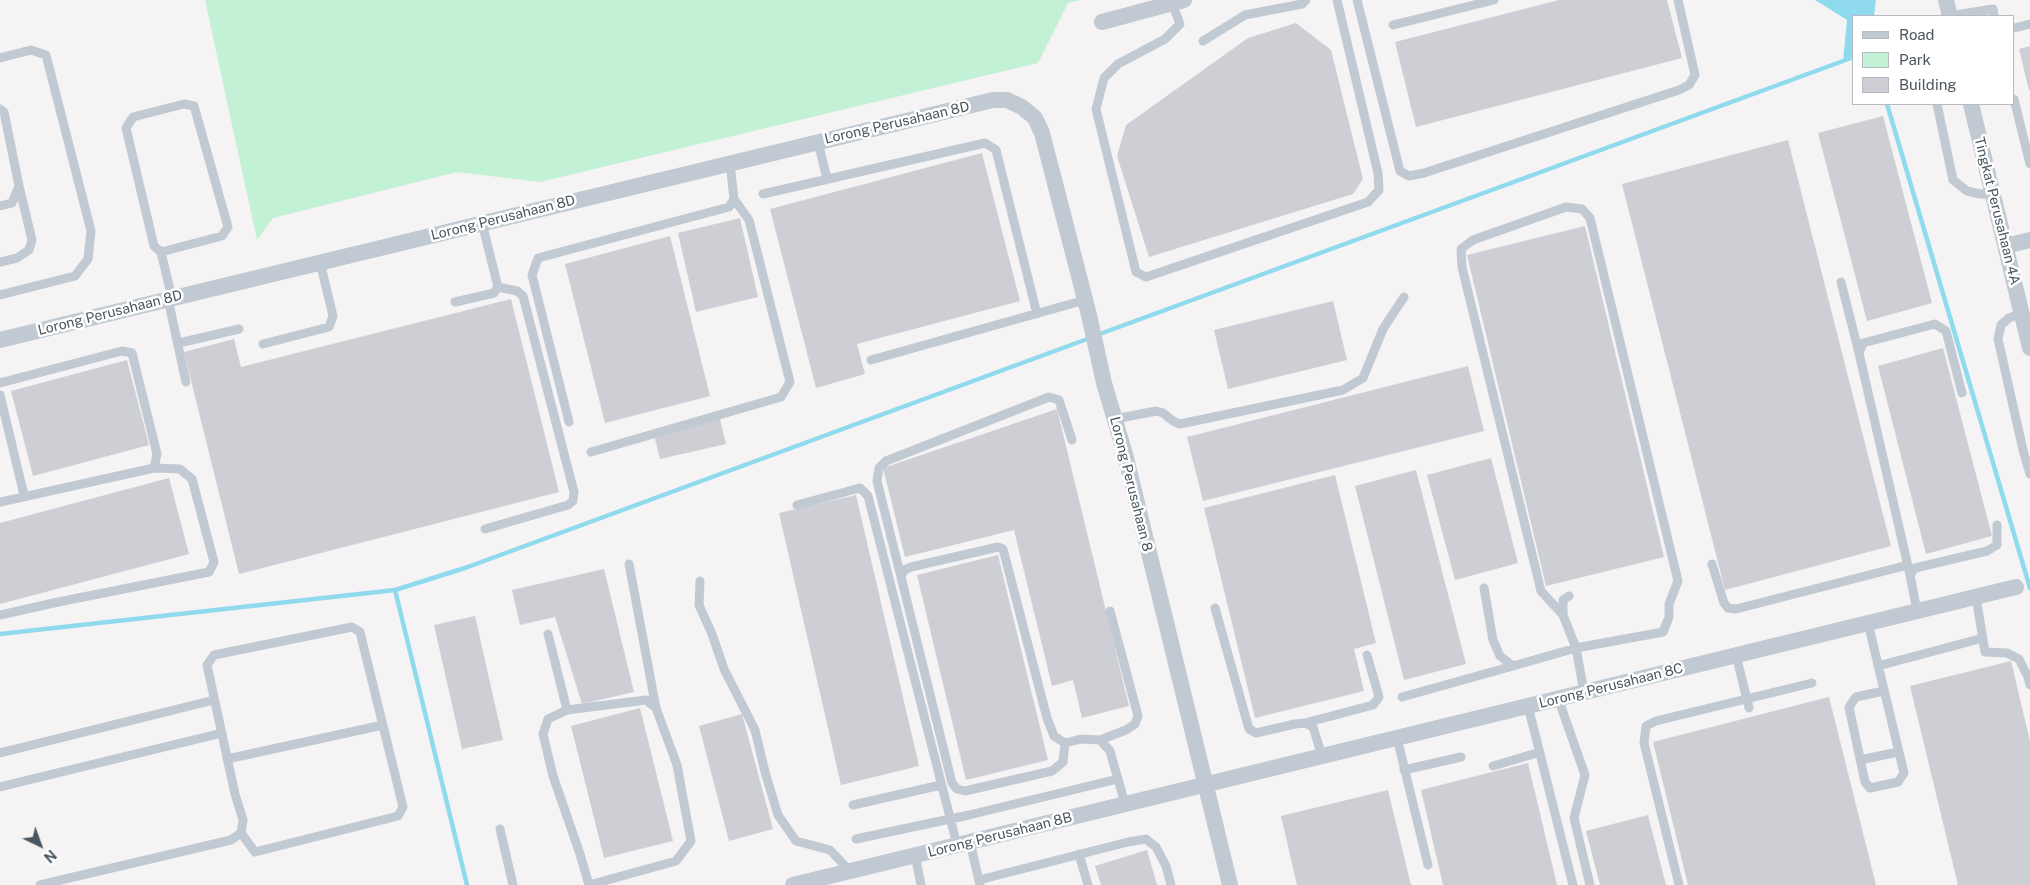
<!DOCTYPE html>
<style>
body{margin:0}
#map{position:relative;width:2030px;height:885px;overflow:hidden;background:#f5f3f3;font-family:"Public Sans",sans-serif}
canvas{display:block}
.legend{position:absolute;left:1852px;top:15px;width:162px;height:90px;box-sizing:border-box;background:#fff;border:1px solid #b7bbc0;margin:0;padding:6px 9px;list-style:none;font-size:15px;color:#4a5661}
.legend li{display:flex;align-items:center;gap:10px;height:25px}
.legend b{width:25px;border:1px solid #b7bbc0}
.north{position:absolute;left:15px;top:820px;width:50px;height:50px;-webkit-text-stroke:4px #fff;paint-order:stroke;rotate:138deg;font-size:14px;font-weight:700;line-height:20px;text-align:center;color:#4a5661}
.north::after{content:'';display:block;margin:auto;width:18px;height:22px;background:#4a5661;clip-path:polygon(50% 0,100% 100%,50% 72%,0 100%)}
</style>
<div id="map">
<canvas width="2030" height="885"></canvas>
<ul class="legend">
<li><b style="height:6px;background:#c1cad2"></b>Road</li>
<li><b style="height:14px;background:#c3f1d5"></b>Park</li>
<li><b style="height:14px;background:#cdcfd5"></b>Building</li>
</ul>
<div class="north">N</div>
</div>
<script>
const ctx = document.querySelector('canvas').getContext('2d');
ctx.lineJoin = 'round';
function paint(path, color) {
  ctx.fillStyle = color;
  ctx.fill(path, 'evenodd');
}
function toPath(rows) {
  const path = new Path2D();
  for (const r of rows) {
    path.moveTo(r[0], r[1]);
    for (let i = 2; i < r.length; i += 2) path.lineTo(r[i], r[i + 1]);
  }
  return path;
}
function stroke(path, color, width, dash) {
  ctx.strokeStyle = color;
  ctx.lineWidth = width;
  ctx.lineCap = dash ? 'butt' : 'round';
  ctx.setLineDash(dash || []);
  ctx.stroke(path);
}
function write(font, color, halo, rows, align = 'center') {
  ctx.font = font + ' "Public Sans",sans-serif';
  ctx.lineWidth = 5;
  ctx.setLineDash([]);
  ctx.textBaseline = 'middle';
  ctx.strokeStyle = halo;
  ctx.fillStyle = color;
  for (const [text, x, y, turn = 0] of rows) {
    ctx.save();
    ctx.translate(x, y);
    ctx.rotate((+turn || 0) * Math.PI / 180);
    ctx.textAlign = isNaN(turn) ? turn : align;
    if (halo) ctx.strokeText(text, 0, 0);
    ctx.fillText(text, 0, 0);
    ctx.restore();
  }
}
paint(toPath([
 [205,0,1080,0,1068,3,1038,63,540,182,457,172,273,218,257,240]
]), '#c3f1d5');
paint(toPath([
 [1815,0,1876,0,1874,16,1854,16,1854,57,1843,61,1847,20]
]), '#90daee');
stroke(toPath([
 [1887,104,2030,588],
 [1097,335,1854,57],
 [0,634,395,590],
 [467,885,395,590,465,568,1090,338]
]), '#90daee', 4.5);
paint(toPath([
 [1559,0,1667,0,1682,58,1416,127,1395,42],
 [1296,23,1331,50,1363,179,1353,194,1149,257,1117,156,1126,125,1248,38],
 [2030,46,2030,90,2029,90,2019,49],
 [1883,116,1932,303,1867,321,1818,133],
 [1788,140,1891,546,1725,590,1622,184],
 [982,153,1020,301,857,344,865,374,816,388,770,209],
 [740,218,758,297,696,312,678,233],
 [1585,226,1664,557,1546,586,1467,255],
 [670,236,710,396,605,423,565,264],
 [511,299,559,492,239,574,184,352,234,339,241,367],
 [1333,301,1347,360,1228,389,1214,330],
 [1943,348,1992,536,1926,554,1878,366],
 [127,360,149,445,33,476,11,391],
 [1468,366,1484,431,1203,501,1187,437],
 [1057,409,1129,706,1082,718,1073,680,1052,686,1014,530,905,557,883,468],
 [720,419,726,444,660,459,654,435],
 [1491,458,1518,563,1455,580,1427,475],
 [1416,470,1466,664,1404,680,1355,486],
 [1335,475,1376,643,1354,649,1364,691,1255,718,1204,508],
 [169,478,189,554,0,604,0,523],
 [856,495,919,766,841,785,779,513],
 [998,555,1048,760,966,780,917,575],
 [604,569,634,692,582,704,555,617,520,625,512,590],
 [475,616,503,740,462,749,434,625],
 [2011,661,2030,741,2030,885,1958,885,1910,686],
 [1829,697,1876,885,1688,885,1653,742],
 [640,708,673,841,604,858,571,726],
 [742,714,773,829,729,841,699,726],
 [1528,763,1557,885,1443,885,1421,790],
 [1388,790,1411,885,1297,885,1281,816],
 [1648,815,1666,885,1600,885,1586,831],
 [1147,850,1157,885,1101,885,1095,866]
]), '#cdcfd5');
stroke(toPath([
 [1357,0,1400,171,1409,176,1424,173,1679,90,1689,85,1695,75,1678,0],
 [1172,3,1180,24,1165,39,1118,64,1104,78,1096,109,1136,272,1146,277,1368,202,1379,190,1378,173,1337,0],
 [1949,16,1993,9,1994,16],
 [1393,25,1494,0],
 [2014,28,2030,24],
 [1203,41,1245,15,1302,4,1306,0],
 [0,58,31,50,46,55,91,231,88,259,75,276,0,295],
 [2014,99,2030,164],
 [1937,104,1953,180,1967,191,1980,194,1993,194],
 [0,109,4,112,19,186,12,203,0,206],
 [818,142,827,179],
 [763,194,985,143,996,150,1037,314],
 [161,252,222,236,228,227,194,106,184,104,133,117,126,128,154,246,161,252,172,298],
 [0,262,17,258,29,250,32,240,19,186],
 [1841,282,1859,353],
 [168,299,186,382],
 [455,302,494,293,498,287,482,223],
 [2022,313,2009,318,2001,325,1998,339,2023,450,2030,474],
 [179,343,239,329],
 [263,344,329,327,333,316,320,262],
 [871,360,1085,300],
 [0,383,122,351,132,353,157,454,154,468,0,502],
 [0,395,24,495],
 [1115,419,1156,411,1163,413,1173,421,1179,424,1185,423,1343,390,1363,378,1383,329,1404,297],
 [569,422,532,275,538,258,729,207,734,199,730,163],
 [591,452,781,397,790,382,749,220,734,199],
 [797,505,860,488,868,496,957,845],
 [485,529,568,505,573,501,574,492,523,296,517,291,498,287],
 [629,564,656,708],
 [1712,564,1724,603,1728,608,1736,609,1908,565],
 [1910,575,1859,353,1863,343,1935,324,1946,331,1962,393],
 [901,577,877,481,879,468,886,461,1049,397,1059,400,1072,440],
 [700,581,699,605,712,634,724,669,755,730,765,772,778,815,796,841,830,850,850,871],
 [1484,588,1493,640,1500,656,1513,666,1576,648,1663,632,1669,617,1669,604,1678,581,1590,218,1582,209,1566,207,1473,240,1461,249,1462,267,1541,591,1563,615],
 [1569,596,1563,600,1563,615,1576,648,1584,692],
 [1976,597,1985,652,2007,653,2019,659,2028,677,2030,685],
 [1215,608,1249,729,1256,733,1295,724,1305,723,1313,727,1322,756],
 [1917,611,1910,575,1915,568,1987,551,1997,545,1997,525],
 [0,615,58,602,209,572,214,562,192,479,180,469,154,468],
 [1868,623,1904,773,1898,782,1870,788,1865,782,1849,707,1856,697,1884,691],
 [548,634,567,710],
 [1736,655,1749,708],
 [1878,666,1983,638],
 [1402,697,1513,666],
 [1558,698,1585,775,1574,818,1590,885],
 [646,700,656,708,677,765,691,841,676,861,589,885,580,854,553,776,543,734,548,719,567,710,646,700],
 [1528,706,1573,885],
 [1305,723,1373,705,1379,697,1367,655],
 [1397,738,1428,865],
 [1100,740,1126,730,1135,724,1138,716,1110,611],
 [1065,743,1063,762,1052,771,965,791,957,789,952,783,901,577,904,570,911,567,998,547,1003,549,1047,718,1054,736,1065,743,1081,739,1100,740,1110,751,1125,804],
 [0,753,214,700],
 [227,759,383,725],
 [1860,760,1898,752],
 [1493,766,1540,752],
 [1404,770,1461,757],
 [0,787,222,733],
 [853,805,941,785],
 [500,829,513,885],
 [856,839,969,815,1118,779],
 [970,842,980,885],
 [1079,854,1088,885],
 [915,855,921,885],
 [979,880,1128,842,1146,839,1156,847,1166,866,1171,885],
 [40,885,231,840,241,833,243,820,235,794,207,665,214,655,352,627,360,632,403,807,398,816,255,852,241,833],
 [1679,885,1644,743,1646,726,1656,721,1812,683]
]), '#c1cad2', 9);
stroke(toPath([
 [1946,0,1950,16],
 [1102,22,1184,0],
 [1971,104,2030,348],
 [2006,246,2030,240],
 [0,340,993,100,1007,100,1022,107,1035,118,1042,133,1089,315,1104,383,1125,454,1230,885],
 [793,885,2016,587]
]), '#c1cad2', 16);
write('14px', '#4a5661', '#fff', [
 ["Lorong Perusahaan 8D",897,123,-13],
 ["Tingkat Perusahaan 4A",1997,211,76],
 ["Lorong Perusahaan 8D",503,218,-14],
 ["Lorong Perusahaan 8D",110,313,-14],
 ["Lorong Perusahaan 8",1131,484,76],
 ["Lorong Perusahaan 8C",1611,686,-14],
 ["Lorong Perusahaan 8B",1000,835,-14]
]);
</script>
